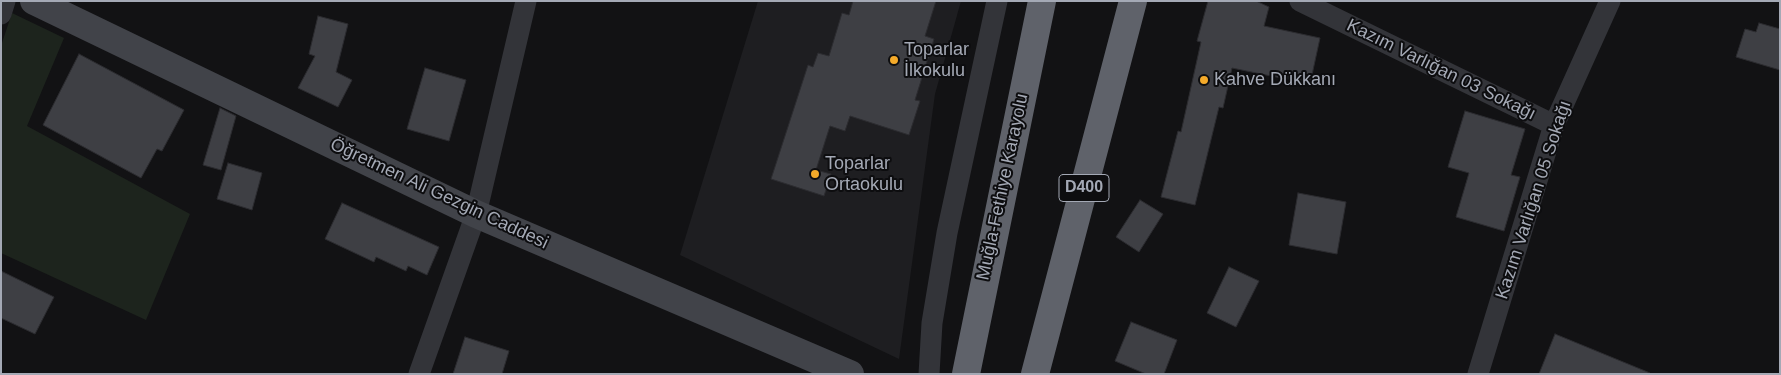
<!DOCTYPE html>
<meta charset="utf-8">
<style>
body{margin:0}
#map{position:relative;width:1781px;height:375px;overflow:hidden;background:#121214;font-family:Helvetica,sans-serif}
canvas{display:block}
.frame{position:absolute;inset:0;border:2px solid #a4a9b5;pointer-events:none}
</style>
<div id="map">
<canvas width="1781" height="375"></canvas>
<div class="frame"></div>
</div>
<script>
const ctx = document.querySelector('canvas').getContext('2d');
ctx.lineJoin = 'round';
function paint(path, color) {
  ctx.fillStyle = color;
  ctx.fill(path, 'evenodd');
}
function toPath(rows) {
  const path = new Path2D();
  for (const r of rows) {
    path.moveTo(r[0], r[1]);
    for (let i = 2; i < r.length; i += 2) path.lineTo(r[i], r[i + 1]);
  }
  return path;
}
function stroke(path, color, width, dash) {
  ctx.strokeStyle = color;
  ctx.lineWidth = width;
  ctx.lineCap = dash ? 'butt' : 'round';
  ctx.setLineDash(dash || []);
  ctx.stroke(path);
}
function write(font, color, halo, rows, align = 'center') {
  ctx.font = font + ' Helvetica,sans-serif';
  ctx.lineWidth = 4;
  ctx.setLineDash([]);
  ctx.textBaseline = 'middle';
  ctx.strokeStyle = halo;
  ctx.fillStyle = color;
  for (const [text, x, y, turn = 0] of rows) {
    ctx.save();
    ctx.translate(x, y);
    ctx.rotate((+turn || 0) * Math.PI / 180);
    ctx.textAlign = isNaN(turn) ? turn : align;
    if (halo) ctx.strokeText(text, 0, 0);
    ctx.fillText(text, 0, 0);
    ctx.restore();
  }
}
paint(toPath([
 [758,1,961,1,935,94,899,359,680,255]
]), '#1e1e21');
paint(toPath([
 [12,13,64,38,27,126,190,214,146,320,1,253,1,46]
]), '#1d241d');
const building = toPath([
 [853,1,936,1,925,36,934,39,915,100,920,101,909,135,850,116,845,131,830,126,816,170,831,174,824,196,771,179,808,65,813,67,818,53,829,56,842,13,849,15,853,1],
 [1208,1,1256,1,1269,7,1264,26,1320,38,1310,84,1232,68,1223,108,1219,107,1195,205,1161,197,1178,131,1181,132,1201,42,1197,41,1208,1],
 [318,16,348,24,336,72,352,80,338,107,298,88,315,56,309,54,318,16],
 [1759,23,1780,29,1780,70,1736,57,1745,29,1756,32,1759,23],
 [79,54,184,110,162,151,157,149,141,178,43,125,79,54],
 [425,68,466,80,449,141,407,129,425,68],
 [220,108,236,116,221,170,203,165,220,108],
 [1465,111,1525,129,1511,175,1520,177,1504,231,1456,217,1469,173,1448,167,1465,111],
 [228,163,262,173,252,210,217,199,228,163],
 [1298,193,1346,202,1337,254,1289,245,1298,193],
 [1140,200,1163,214,1139,252,1116,237,1140,200],
 [342,203,439,247,427,275,408,266,406,271,376,257,374,262,325,239,342,203],
 [1229,267,1259,281,1236,327,1207,313,1229,267],
 [1,271,54,297,35,334,1,318,1,271],
 [1131,322,1177,340,1164,374,1146,374,1115,361,1131,322],
 [1555,334,1650,373,1650,374,1539,374,1555,334],
 [465,337,509,351,502,374,453,374,465,337]
]);
paint(building, '#3e3f44');
stroke(building, '#2c2c30', 1);
stroke(toPath([
 [1300,1,1554,125],
 [1,14,5,1],
 [419,374,476,214,526,1],
 [929,374,932,323,947,233,997,1],
 [1478,374,1554,125,1610,1]
]), '#333439', 21);
stroke(toPath([
 [34,1,476,214,850,374]
]), '#414349', 28);
stroke(toPath([
 [966,374,1042,1],
 [1035,374,1133,1]
]), '#5f626a', 28);
for (const [x, y, r, color] of [
 [894,60,5,"#f4aa2a"],
 [1204,80,5,"#f4aa2a"],
 [815,174,5,"#f4aa2a"]
]) {
  const dot = new Path2D();
  dot.arc(x, y, r, 0, 2 * Math.PI);
  ctx.fillStyle = color;
  ctx.fill(dot);
  stroke(dot, '#0d0d0f', 2);
}
for (const [x, y, w] of [
 [1084,188,50]
]) {
  const box = new Path2D();
  box.roundRect(x - w / 2, y - 13.5, w, 27, 4);
  ctx.fillStyle = '#0d0d0f';
  ctx.fill(box);
  stroke(box, '#a4a9b5', 1);
}
write('bold 16px', '#a4a9b5', null, [
 ["D400",1084,188]
]);
write('18px', '#a4a9b5', '#0d0d0f', [
 ["Toparlar",904,50],
 ["İlkokulu",904,71],
 ["Kahve Dükkanı",1214,80],
 ["Toparlar",825,164],
 ["Ortaokulu",825,185]
], 'left');
write('18px', '#a4a9b5', '#0d0d0f', [
 ["Kazım Varlığan 03 Sokağı",1441,70,26],
 ["Muğla-Fethiye Karayolu",1003,187,-78],
 ["Öğretmen Ali Gezgin Caddesi",439,194,25],
 ["Kazım Varlığan 05 Sokağı",1534,200,-72]
]);
</script>
